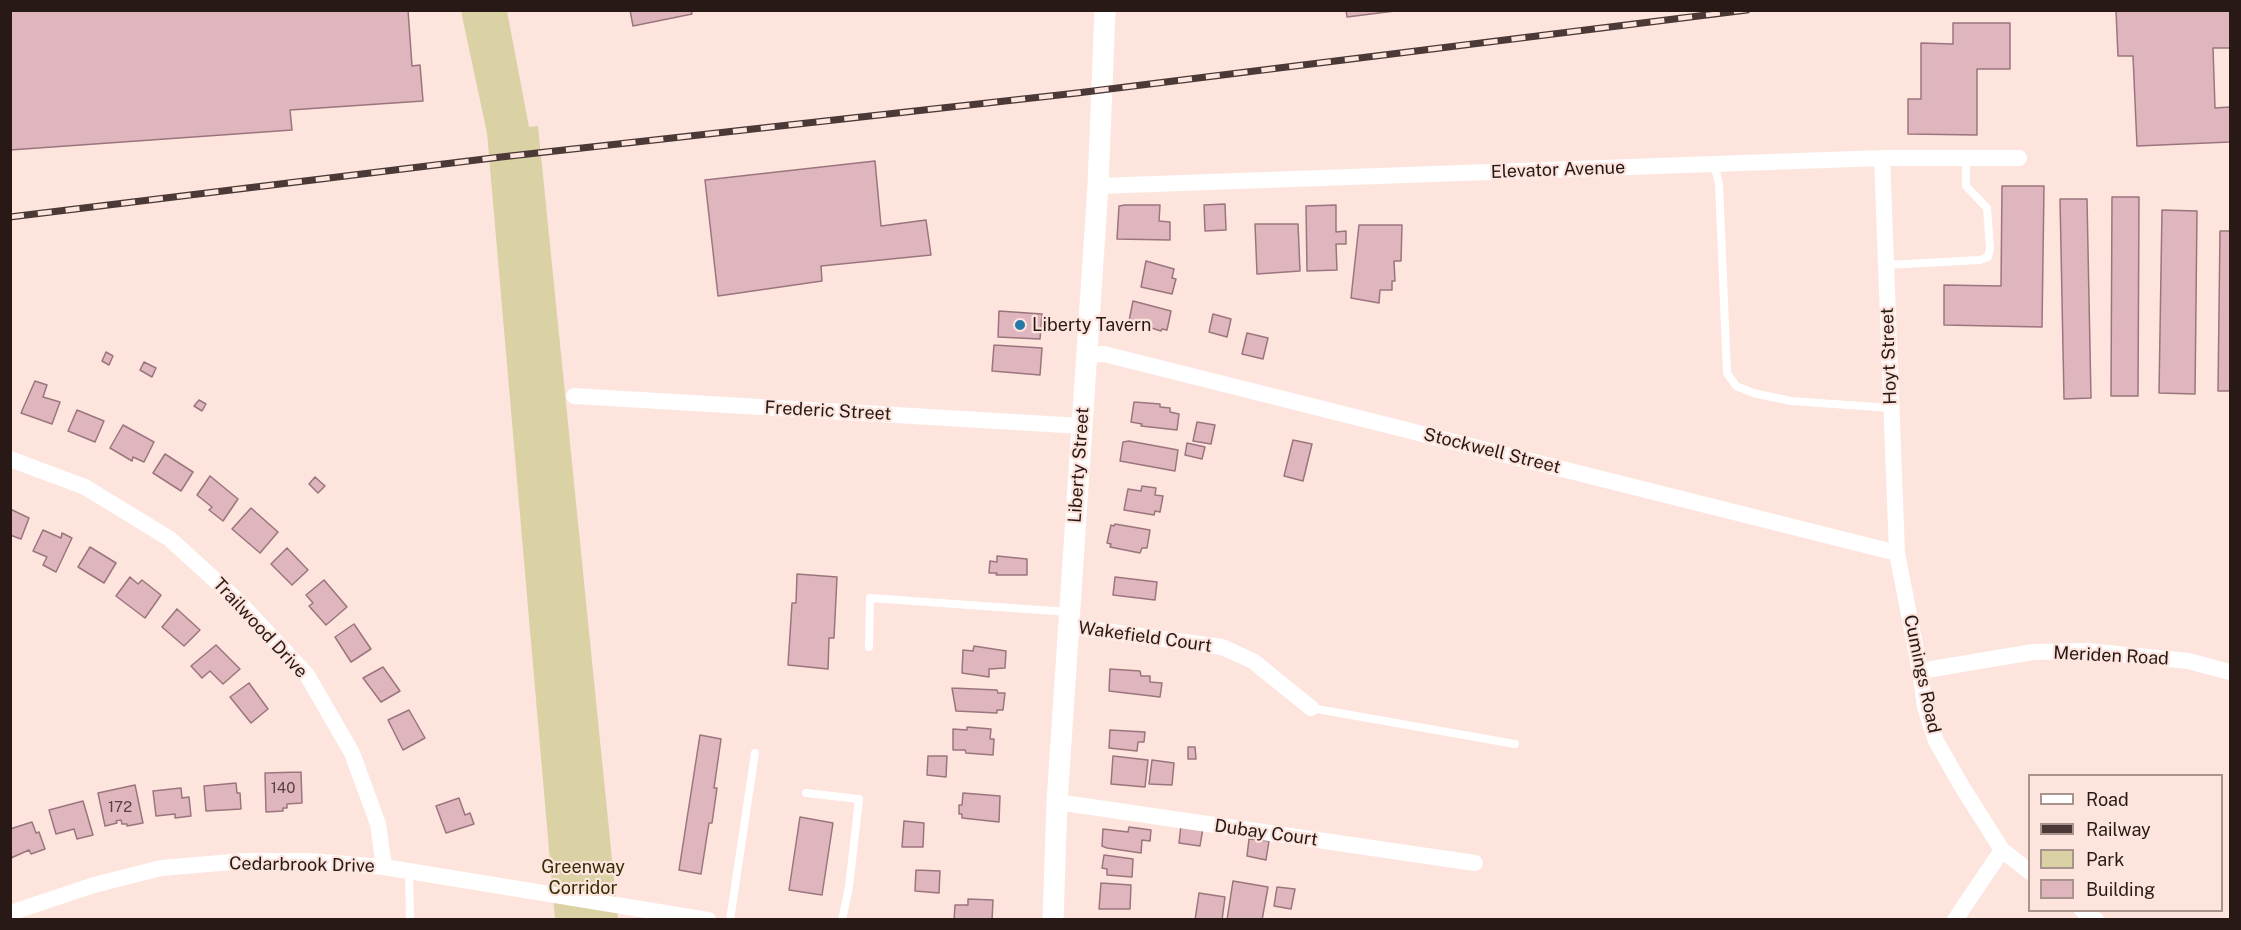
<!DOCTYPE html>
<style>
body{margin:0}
#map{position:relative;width:2241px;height:930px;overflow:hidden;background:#fde4dd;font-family:"Public Sans",sans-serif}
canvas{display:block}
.frame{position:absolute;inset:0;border:12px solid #281916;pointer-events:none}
.legend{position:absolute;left:2028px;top:774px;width:195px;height:138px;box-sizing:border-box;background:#fde4dd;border:2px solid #a8938d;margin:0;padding:8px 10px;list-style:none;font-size:18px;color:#281916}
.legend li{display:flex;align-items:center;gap:12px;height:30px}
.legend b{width:30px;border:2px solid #a8938d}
</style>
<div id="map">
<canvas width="2241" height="930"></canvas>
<div class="frame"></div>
<ul class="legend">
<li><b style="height:8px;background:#fff"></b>Road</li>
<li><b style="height:8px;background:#4a3936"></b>Railway</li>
<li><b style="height:16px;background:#dad1a5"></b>Park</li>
<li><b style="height:16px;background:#dfb6be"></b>Building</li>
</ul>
</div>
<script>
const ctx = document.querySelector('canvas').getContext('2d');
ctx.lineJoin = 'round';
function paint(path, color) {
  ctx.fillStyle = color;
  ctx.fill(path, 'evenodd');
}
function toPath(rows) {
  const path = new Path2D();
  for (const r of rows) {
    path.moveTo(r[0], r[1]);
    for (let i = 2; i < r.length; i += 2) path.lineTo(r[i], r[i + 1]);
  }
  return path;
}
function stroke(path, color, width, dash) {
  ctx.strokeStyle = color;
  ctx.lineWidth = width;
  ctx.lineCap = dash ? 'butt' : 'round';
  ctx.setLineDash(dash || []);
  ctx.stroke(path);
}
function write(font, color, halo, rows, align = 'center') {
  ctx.font = font + ' "Public Sans",sans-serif';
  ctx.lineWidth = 4.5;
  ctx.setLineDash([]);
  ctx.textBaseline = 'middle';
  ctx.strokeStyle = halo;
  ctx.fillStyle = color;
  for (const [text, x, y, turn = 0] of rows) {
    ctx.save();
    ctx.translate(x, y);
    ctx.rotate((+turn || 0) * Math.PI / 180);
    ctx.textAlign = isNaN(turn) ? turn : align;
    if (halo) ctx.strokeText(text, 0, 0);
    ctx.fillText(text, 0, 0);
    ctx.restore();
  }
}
paint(toPath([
 [461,11,507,11,529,127,538,126,618,919,555,919,487,133]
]), '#dad1a5');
const building = toPath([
 [10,10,408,10,412,66,420,65,423,101,290,110,292,130,10,150,10,10],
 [630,10,691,10,692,14,633,26,630,10],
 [1346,10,1395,10,1395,11,1347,17,1346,10],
 [2230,10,2230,48,2213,48,2215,108,2230,107,2230,142,2137,146,2133,56,2118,56,2116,11,2230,10],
 [1953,23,2010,23,2010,69,1977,69,1977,135,1908,134,1908,99,1921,99,1921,43,1953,44,1953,23],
 [875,161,881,226,926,220,931,255,821,266,822,281,718,296,705,180,875,161],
 [2002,186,2044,186,2042,327,1944,325,1944,285,2001,286,2002,186],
 [2112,197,2139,197,2138,396,2111,396,2112,197],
 [2060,199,2087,199,2091,398,2064,399,2060,199],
 [1225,204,1226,230,1205,231,1204,205,1225,204],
 [1125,205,1160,205,1159,221,1170,222,1170,240,1117,239,1119,206,1125,205],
 [1336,205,1336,232,1346,231,1346,244,1336,244,1337,270,1307,271,1306,206,1336,205],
 [2162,210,2197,211,2195,394,2159,393,2162,210],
 [1255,224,1298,224,1300,271,1257,274,1255,224],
 [1359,225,1402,225,1401,261,1394,261,1395,281,1392,281,1392,290,1380,290,1379,303,1351,298,1359,225],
 [2220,231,2230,231,2230,391,2218,391,2220,231],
 [1146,261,1174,269,1172,278,1176,279,1172,294,1141,287,1146,261],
 [1133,301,1171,311,1167,330,1162,329,1161,331,1129,321,1133,301],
 [999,311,1042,314,1040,339,998,337,999,311],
 [1213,314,1231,319,1227,337,1209,332,1213,314],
 [1247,333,1268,338,1263,359,1242,354,1247,333],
 [994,345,1042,348,1040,375,992,371,994,345],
 [106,352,113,356,109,365,102,361,106,352],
 [144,362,156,368,152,377,140,370,144,362],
 [35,381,47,385,43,397,60,402,52,424,21,413,35,381],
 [199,400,206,404,202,411,194,406,199,400],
 [1134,402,1160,404,1160,407,1170,408,1170,412,1179,414,1177,430,1141,426,1142,424,1131,422,1134,402],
 [77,410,104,421,95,442,68,431,77,410],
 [1197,422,1215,425,1211,444,1193,441,1197,422],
 [123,425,154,442,144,462,133,457,132,461,110,448,123,425],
 [1293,440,1312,444,1303,481,1284,476,1293,440],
 [1129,441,1178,450,1175,471,1120,461,1123,442,1129,441],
 [1187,443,1205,447,1202,459,1185,455,1187,443],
 [165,454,193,472,181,491,153,473,165,454],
 [210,476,238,499,223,521,209,510,212,507,197,495,210,476],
 [315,477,325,486,318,493,309,484,315,477],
 [1142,486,1156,488,1155,495,1163,496,1160,512,1155,511,1154,515,1124,510,1128,489,1141,491,1142,486],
 [251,508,278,532,260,553,232,529,251,508],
 [10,509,29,518,21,539,10,535,10,509],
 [1115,524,1150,530,1147,548,1142,548,1140,553,1110,547,1111,544,1107,543,1111,525,1114,526,1115,524],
 [43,530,61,538,62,533,72,538,56,572,43,565,47,557,33,551,43,530],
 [90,547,116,563,104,583,78,567,90,547],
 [287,548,308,570,292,585,271,564,287,548],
 [997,556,1027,559,1027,575,996,575,997,573,989,573,990,561,997,562,997,556],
 [797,574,837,577,834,638,829,638,828,669,788,665,792,603,796,603,797,574],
 [130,577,138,584,142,580,161,595,145,618,116,596,130,577],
 [1115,577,1157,582,1155,600,1113,595,1115,577],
 [324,580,347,607,326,625,309,606,313,603,306,595,324,580],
 [177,609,200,630,184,646,162,627,177,609],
 [354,624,371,649,351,662,335,637,354,624],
 [216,645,240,669,223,684,210,671,202,678,191,666,216,645],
 [974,646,1006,651,1005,668,989,669,989,677,962,673,963,650,973,651,974,646],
 [383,667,400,691,381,702,363,678,383,667],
 [1110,669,1140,671,1141,676,1150,676,1150,682,1162,683,1160,697,1109,691,1110,669],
 [249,683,268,709,251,723,230,697,249,683],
 [952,688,997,690,998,693,1005,693,1003,710,997,710,997,713,956,711,952,688],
 [409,710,425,738,403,750,388,720,409,710],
 [967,727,991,729,990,739,994,739,993,755,966,753,965,750,953,750,953,729,967,730,967,727],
 [1110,730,1145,732,1144,742,1138,742,1137,751,1109,748,1110,730],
 [700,735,721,739,714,788,717,788,712,823,709,823,701,874,679,870,700,735],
 [1188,747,1195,747,1196,759,1188,759,1188,747],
 [928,756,947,756,946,777,927,775,928,756],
 [1113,756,1148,760,1145,787,1111,784,1113,756],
 [1152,760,1174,763,1172,785,1149,784,1152,760],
 [301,772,302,803,287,804,287,808,283,808,283,811,266,812,265,773,301,772],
 [236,783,237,793,240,793,241,809,206,811,204,786,236,783],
 [135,785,143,823,127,826,127,824,122,824,121,820,116,821,117,823,105,826,98,793,135,785],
 [181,788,182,798,189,797,191,816,175,818,175,814,156,816,153,791,181,788],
 [963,793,1000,796,999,822,962,818,962,814,959,814,959,805,962,805,963,793],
 [459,798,465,815,470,813,474,824,446,833,436,806,459,798],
 [83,801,93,835,77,839,74,829,56,834,49,810,83,801],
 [800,817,833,823,822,895,789,890,800,817],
 [904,821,924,823,923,847,902,847,904,821],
 [32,822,36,833,39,832,45,849,31,854,29,850,11,858,10,829,32,822],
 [1181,825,1203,828,1200,846,1179,843,1181,825],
 [1129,827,1151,830,1150,841,1142,840,1141,853,1107,848,1102,846,1103,829,1128,832,1129,827],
 [1249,839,1269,841,1266,860,1247,856,1249,839],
 [1104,855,1133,859,1132,877,1107,875,1107,869,1102,868,1104,855],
 [916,870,940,871,939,893,915,891,916,870],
 [1233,881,1268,887,1262,920,1227,920,1233,881],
 [1101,883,1131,885,1130,909,1099,909,1101,883],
 [1277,887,1295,889,1291,909,1274,906,1277,887],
 [1199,893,1225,897,1222,920,1195,920,1199,893],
 [968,899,993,900,992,920,954,920,955,905,968,905,968,899]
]);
paint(building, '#dfb6be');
stroke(building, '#9b757d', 1.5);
stroke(toPath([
 [1714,164,1719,184,1727,373,1736,386,1753,393,1791,401,1891,408],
 [1886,265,1980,260,1988,257,1990,249,1987,208,1966,186,1966,158],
 [869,647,870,598,1068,612],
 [1311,708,1515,744],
 [806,793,859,799,849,887,842,920],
 [409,870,410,920],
 [730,920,755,753]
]), '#fff', 8);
stroke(toPath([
 [1882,158,1897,553,1920,671,1925,707,1936,741,1961,785,2002,850,2030,872],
 [1098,186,1882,158,2019,158],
 [1087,355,1104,354,1897,553],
 [574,396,1082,426],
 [10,459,85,487,170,539,239,602,307,675,352,753,378,824,384,867,708,920],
 [1067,626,1222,647,1253,661,1311,708],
 [1920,671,2033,652,2087,651,2188,661,2230,672],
 [1057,802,1475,863],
 [2082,910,2096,920],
 [10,913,94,885,161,868,244,861,310,861,384,867],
 [1955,920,2002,850]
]), '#fff', 16);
stroke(toPath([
 [1053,920,1057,802,1098,186,1105,10]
]), '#fff', 21);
const rail = toPath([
 [10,217,501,157,1077,93,1747,10]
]);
stroke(rail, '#4a3936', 7);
stroke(rail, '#fde4dd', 4.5, [14]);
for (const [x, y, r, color] of [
 [1020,325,6,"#2479a9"]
]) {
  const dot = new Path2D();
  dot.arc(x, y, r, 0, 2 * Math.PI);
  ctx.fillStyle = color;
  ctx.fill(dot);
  stroke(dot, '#fde4dd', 2);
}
write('15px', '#564040', null, [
 ["140",283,788],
 ["172",120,807]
]);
write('18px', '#281916', '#fde4dd', [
 ["Elevator Avenue",1558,170,-2],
 ["Hoyt Street",1889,356,-92],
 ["Frederic Street",828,411,3],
 ["Stockwell Street",1492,451,14],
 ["Liberty Street",1079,465,-86],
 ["Trailwood Drive",260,628,47],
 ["Wakefield Court",1145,637,8],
 ["Meriden Road",2111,656,3],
 ["Cumings Road",1922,674,78],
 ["Dubay Court",1266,833,8],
 ["Cedarbrook Drive",302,865,1]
]);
write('18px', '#281916', '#fde4dd', [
 ["Liberty Tavern",1032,325]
], 'left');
write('18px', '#352e05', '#fde4dd', [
 ["Greenway",583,867],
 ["Corridor",583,888]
]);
</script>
